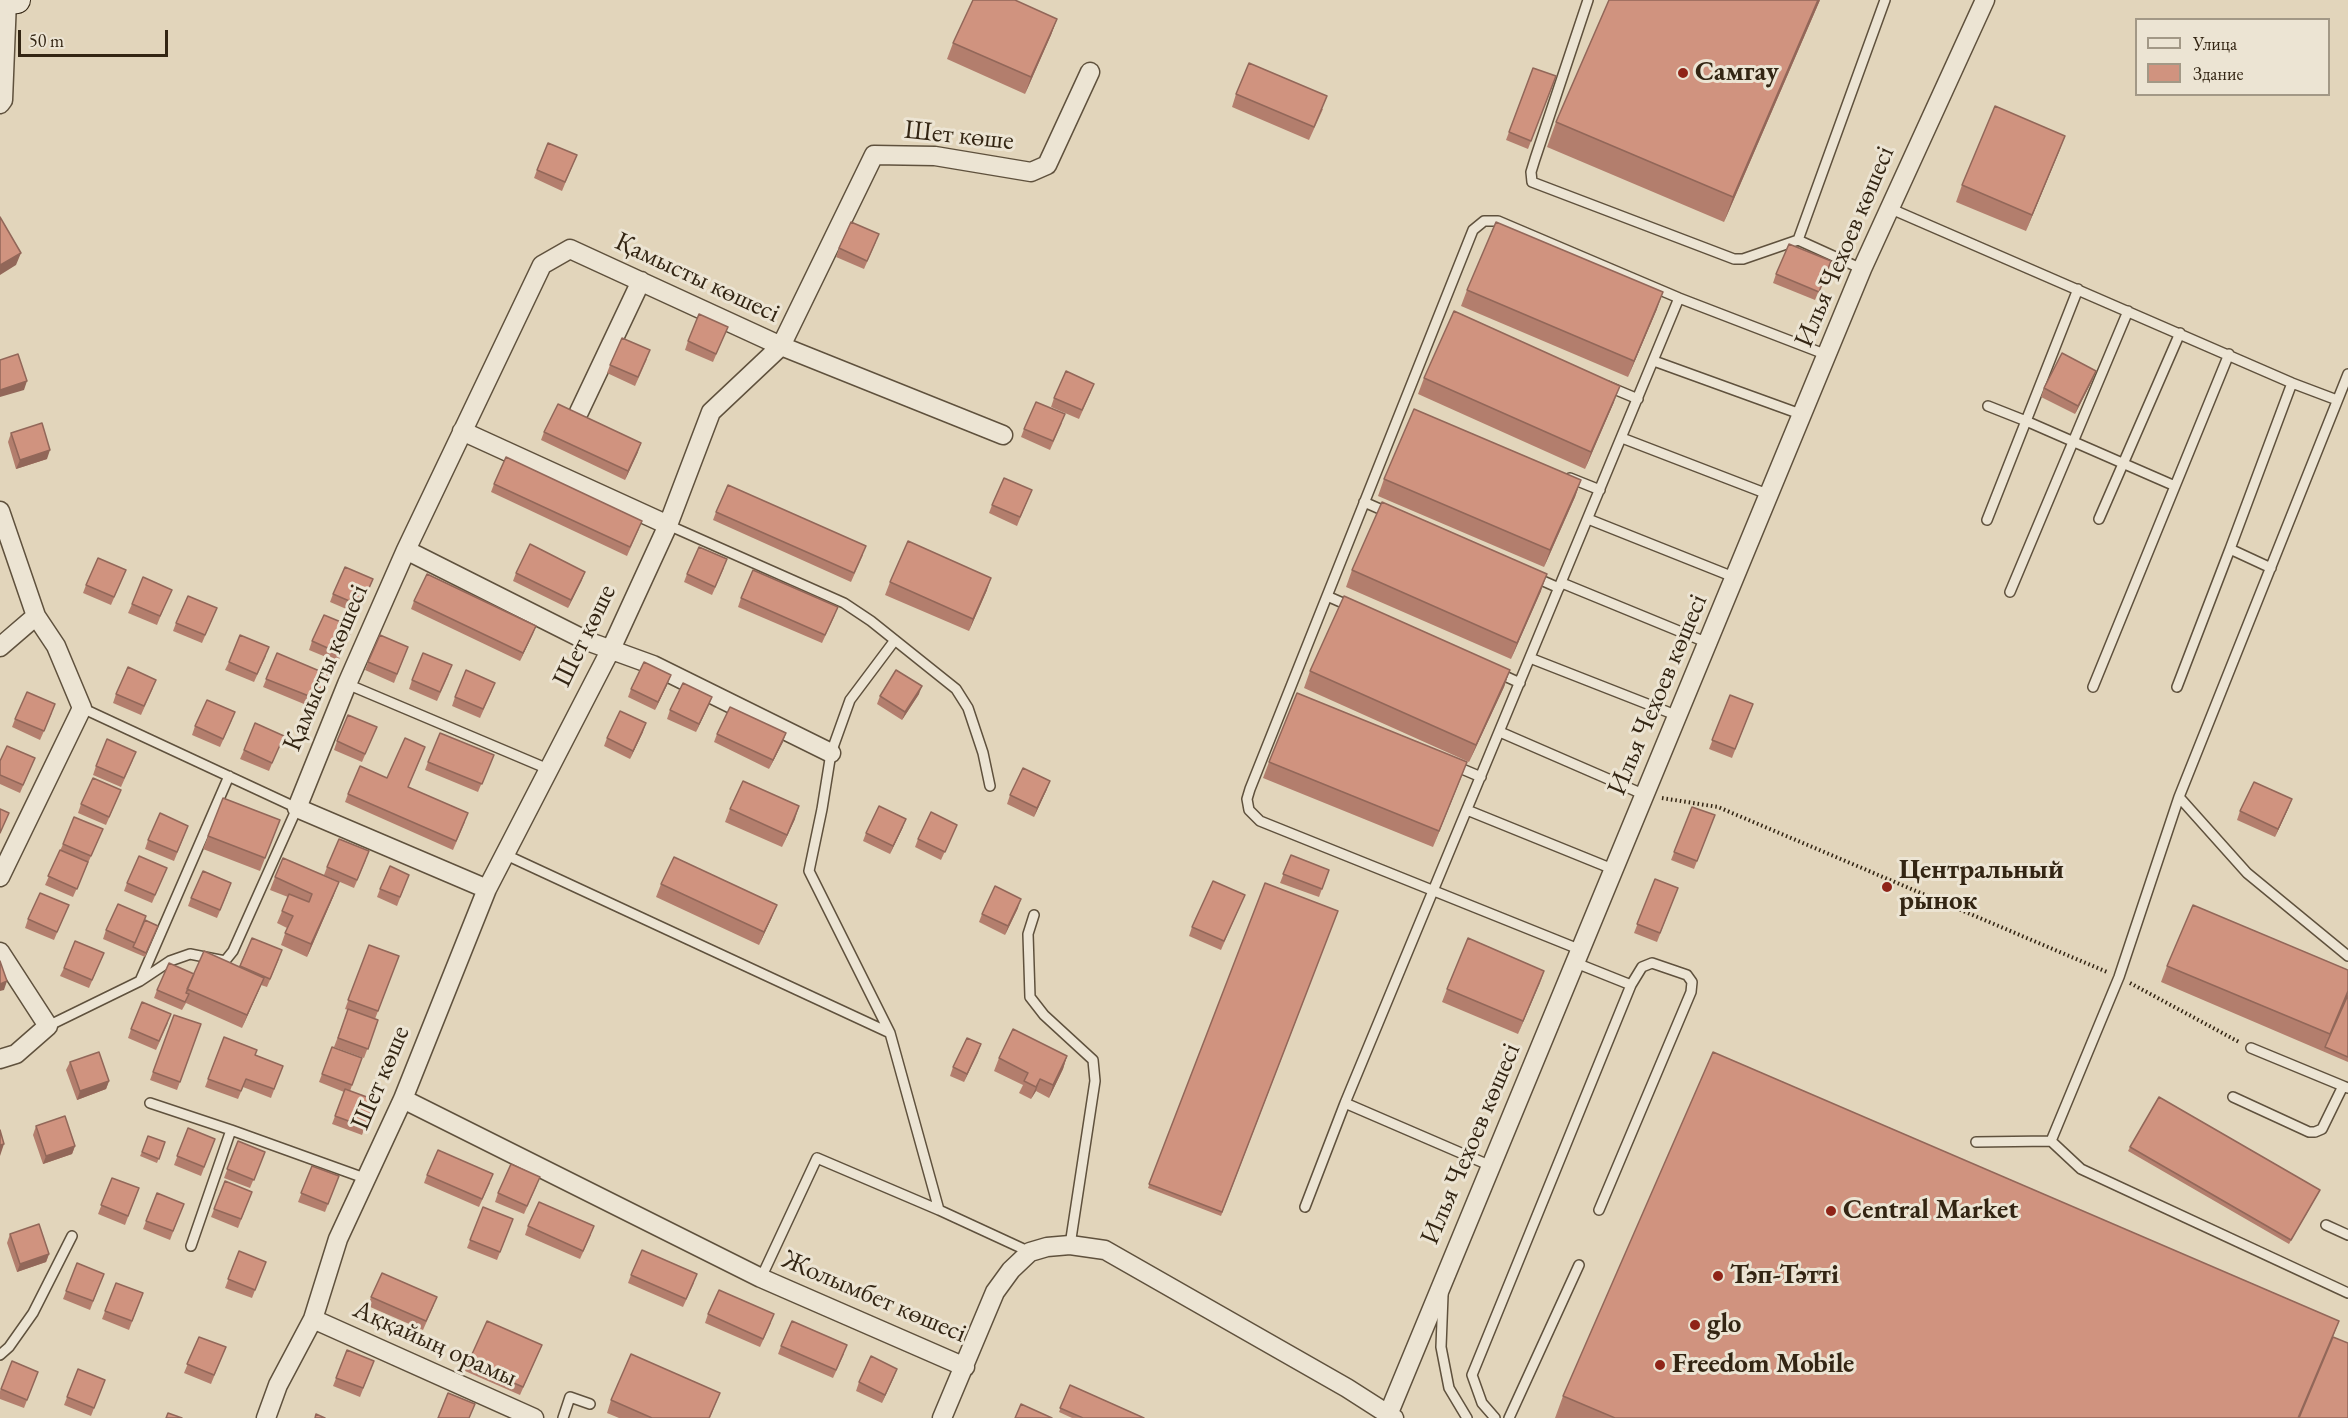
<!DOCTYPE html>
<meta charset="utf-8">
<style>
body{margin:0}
#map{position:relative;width:2348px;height:1418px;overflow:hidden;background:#e2d5bb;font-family:"EB Garamond",serif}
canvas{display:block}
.legend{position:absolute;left:2135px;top:18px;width:195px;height:78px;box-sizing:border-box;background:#ece4d3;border:2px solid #a29886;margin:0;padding:8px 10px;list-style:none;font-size:18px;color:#332513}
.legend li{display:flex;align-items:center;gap:12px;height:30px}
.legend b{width:30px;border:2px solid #a29886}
.scale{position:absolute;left:18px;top:30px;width:150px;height:27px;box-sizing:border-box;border:3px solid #332513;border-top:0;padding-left:8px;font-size:18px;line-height:21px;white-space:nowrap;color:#332513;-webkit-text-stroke:4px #ece4d3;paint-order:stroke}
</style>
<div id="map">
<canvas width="2348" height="1418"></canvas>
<ul class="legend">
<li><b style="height:8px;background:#ece4d3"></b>Улица</li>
<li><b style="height:16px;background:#d0937f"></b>Здание</li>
</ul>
<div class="scale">50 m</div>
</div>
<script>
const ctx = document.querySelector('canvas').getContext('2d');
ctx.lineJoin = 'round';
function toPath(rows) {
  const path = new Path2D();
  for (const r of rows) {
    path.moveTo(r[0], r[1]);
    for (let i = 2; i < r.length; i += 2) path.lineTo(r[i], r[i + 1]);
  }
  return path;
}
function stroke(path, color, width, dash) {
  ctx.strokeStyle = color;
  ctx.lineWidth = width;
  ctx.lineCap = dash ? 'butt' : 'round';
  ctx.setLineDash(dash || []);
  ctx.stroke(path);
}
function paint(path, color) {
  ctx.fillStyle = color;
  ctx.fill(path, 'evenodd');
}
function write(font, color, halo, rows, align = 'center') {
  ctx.font = font + ' "EB Garamond",serif';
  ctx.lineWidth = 6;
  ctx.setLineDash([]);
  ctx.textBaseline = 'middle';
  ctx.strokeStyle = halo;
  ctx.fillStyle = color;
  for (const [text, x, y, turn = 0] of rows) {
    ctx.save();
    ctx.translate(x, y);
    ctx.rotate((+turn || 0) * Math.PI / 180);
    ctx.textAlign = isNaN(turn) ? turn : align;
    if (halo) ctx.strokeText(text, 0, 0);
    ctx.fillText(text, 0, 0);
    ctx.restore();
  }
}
const lane = toPath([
 [1588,0,1535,159,1531,172,1532,182,1734,259,1743,259,1798,240],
 [1889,208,2292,383,2337,400],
 [1862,269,1798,240,1885,0],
 [1654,361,1803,415],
 [2348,374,2179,797,2247,873,2348,956],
 [1607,386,1638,399],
 [1988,406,2026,421,2175,486],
 [1622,438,1770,495],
 [1570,478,1600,490],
 [1364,502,1389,513],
 [1588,519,1736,578],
 [2099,519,2180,333],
 [1987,520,2078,289],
 [668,525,844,603,871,621,956,689,968,708,983,753,990,786],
 [2271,568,2230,549,2292,383],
 [1534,577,1559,588],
 [1562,583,1708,643],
 [2010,592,2128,311],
 [1327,596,1352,607],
 [895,640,850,700,831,753,822,809,809,871,890,1033,939,1210,1030,1252],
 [1530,658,1678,716],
 [1496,672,1520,683],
 [347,684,548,769],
 [2093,687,2229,354],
 [2177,687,2230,549],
 [1500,732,1645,795],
 [1455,766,1481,777],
 [2179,797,2119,977,2051,1141,2081,1169,2348,1293],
 [1467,810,1615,870],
 [504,854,890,1033],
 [1034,915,1028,934,1030,997,1044,1015,1093,1060,1095,1081,1070,1245],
 [1581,950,1260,821,1249,810,1247,799,1250,789,1473,230,1484,221,1498,221,1679,298,1827,355],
 [1576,963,1631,985],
 [140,981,229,776],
 [48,1026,140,981,170,961,190,954,225,961,233,951,297,808,82,708],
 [2251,1048,2343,1086],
 [2233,1097,2309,1132,2315,1132,2322,1129,2343,1086,2348,1088],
 [150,1103,231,1130],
 [1345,1103,1491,1166],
 [1976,1142,2051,1141],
 [1305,1207,1345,1103,1679,298],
 [2326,1225,2348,1235],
 [191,1246,231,1130,367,1179],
 [761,1278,817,1158,939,1210],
 [1443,1295,1441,1347,1449,1388,1467,1418],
 [0,1355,9,1347,33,1313,72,1236],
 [563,1418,570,1397,590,1404],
 [1495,1418,1482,1403,1472,1375,1631,985,1642,967,1652,963,1687,975,1692,982,1691,992,1599,1210],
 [1509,1418,1579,1265]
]);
const street = toPath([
 [0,104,3,100,7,0],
 [579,412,641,281],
 [462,431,668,525],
 [0,511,36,616,56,646,82,708,0,877],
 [406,550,587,641,653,665,831,753],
 [0,647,36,616],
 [487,889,297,808,347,684,406,550,542,265,570,249,781,346,1003,435],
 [0,952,48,1026,16,1054,0,1059],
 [403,1099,761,1278,965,1367],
 [313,1319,534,1418],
 [1388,1415,1862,269,1985,0],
 [266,1418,278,1385,313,1319,338,1239,403,1099,487,889,611,649,668,525,711,412,781,346,874,155,935,156,1031,172,1047,165,1090,72],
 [942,1418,995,1292,1011,1270,1030,1252,1047,1247,1070,1245,1105,1250,1347,1388,1394,1418]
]);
const secondary = toPath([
 [0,2,17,0]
]);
stroke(lane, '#5f513d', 12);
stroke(street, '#5f513d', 21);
stroke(secondary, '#332513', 28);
stroke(toPath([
 [1662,798,1718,807,2107,972],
 [2130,983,2239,1042]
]), '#332513', 4, [1.5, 3]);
stroke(lane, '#ece4d3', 9);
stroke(street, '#ece4d3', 18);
stroke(secondary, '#ece4d3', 26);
paint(toPath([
 [1820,0,1724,222,1547,147,1556,122],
 [1057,19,1051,35,1025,94,947,59,953,43],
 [1533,68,1556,76,1528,149,1506,140],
 [1236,94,1323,109,1309,140,1232,107],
 [2065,136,2026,231,1956,202,1962,185],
 [577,155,562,191,534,178,537,170],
 [876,242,864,269,836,257,839,248],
 [1831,261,1815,300,1773,283,1776,274],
 [1467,290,1657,309,1628,377,1461,306],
 [728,327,713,362,685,350,688,341],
 [647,359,635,386,607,373,610,365],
 [1424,378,1614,402,1585,469,1418,394],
 [2093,379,2075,414,2041,397,2044,388],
 [1091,392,1079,419,1051,407,1054,398],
 [1062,423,1050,450,1021,437,1024,429],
 [544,432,638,452,625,480,541,440],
 [11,433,47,459,16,469,8,442],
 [1384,479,1581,480,1575,497,1544,567,1378,496],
 [494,484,639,529,627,556,491,492],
 [1032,490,1017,526,989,513,992,505],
 [716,512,863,555,851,582,713,520],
 [724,568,712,595,684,582,687,574],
 [126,570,111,605,83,593,86,585],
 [1352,570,1541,591,1511,659,1346,587],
 [516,573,582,580,568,608,513,581],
 [373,579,358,614,330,602,333,594],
 [890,582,987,590,969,631,885,595],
 [168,598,157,625,128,613,132,604],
 [741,598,835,615,822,643,738,607],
 [414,601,536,626,520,661,411,609],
 [217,608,202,643,173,631,176,623],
 [349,635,338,662,309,650,312,641],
 [408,647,394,683,365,670,368,662],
 [277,653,326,683,316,709,263,687],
 [266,656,254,682,225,670,229,662],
 [1510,670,1504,687,1469,762,1304,688,1310,671],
 [449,674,437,701,409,689,412,680],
 [668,683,655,710,628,697,631,689],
 [153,688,141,715,113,703,116,694],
 [492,691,480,718,452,706,455,697],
 [919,694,902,720,877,704,880,696],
 [1730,695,1753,704,1732,758,1709,749],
 [712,697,696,732,667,719,670,710],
 [52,713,40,740,12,727,15,719],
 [232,720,220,747,192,735,195,726],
 [377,727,362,762,334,750,337,741],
 [643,732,630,759,604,746,607,738],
 [717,734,783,742,769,769,714,742],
 [280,744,269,771,240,759,244,750],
 [422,755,408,787,465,822,453,850,345,802,348,794,387,778],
 [35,758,20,793,0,784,0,761],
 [133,760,121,787,93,775,96,766],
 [428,762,490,763,478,792,425,770],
 [1269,762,1467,762,1433,847,1263,778],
 [1047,789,1034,817,1007,804,1010,795],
 [121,790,106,825,78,813,81,804],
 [223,798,280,820,260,871,203,849],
 [1692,807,1715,815,1694,869,1671,860],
 [2289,807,2275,837,2237,820,2240,811],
 [730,809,795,819,782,847,725,822],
 [957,825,941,860,915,847,918,839],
 [903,827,890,854,863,841,866,833],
 [103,829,73,897,45,885,63,844],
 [185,834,174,861,145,849,148,840],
 [1291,855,1329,870,1319,897,1280,883],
 [366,860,354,888,324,875,327,867],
 [167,868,152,903,124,891,127,883],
 [275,877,334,895,307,957,281,945,287,928,277,923,288,897,270,890],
 [1655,879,1678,888,1657,942,1634,933],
 [406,883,397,906,377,897,380,889],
 [1265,883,1338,911,1221,1216,1148,1188],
 [661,884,772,917,759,945,656,897],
 [228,892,217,918,188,906,191,898],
 [1245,895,1221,950,1189,936,1192,927],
 [1018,908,1005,935,979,922,982,914],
 [65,914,54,940,25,928,28,919],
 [145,920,158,926,145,957,103,939,106,930],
 [252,938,279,959,267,987,261,985,242,1028,186,1003,182,1010,154,998,157,990,194,974,239,967],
 [369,945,399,956,375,1019,378,1020,364,1058,334,1047,348,1010,345,1009],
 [104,953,89,988,60,976,64,968],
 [2167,966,2332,1031,2348,995,2348,1062,2161,982],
 [1544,971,1518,1034,1442,1002,1447,989],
 [174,1015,201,1024,177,1090,150,1080],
 [168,1023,156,1050,128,1038,131,1029],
 [224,1037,255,1055,283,1066,271,1098,243,1087,238,1099,205,1087],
 [981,1044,964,1082,950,1076,953,1067],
 [332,1047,362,1058,350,1091,375,1100,362,1135,332,1124,344,1092,319,1082],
 [1067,1056,1063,1069,1049,1098,1036,1091,1031,1099,1019,1093,1023,1085,994,1071,999,1058],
 [70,1062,109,1081,106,1089,77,1100,66,1070],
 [36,1126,75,1146,72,1154,43,1164,33,1135],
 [188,1128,215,1139,201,1176,174,1165],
 [238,1141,265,1152,250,1188,224,1178],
 [165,1142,157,1163,140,1156,142,1152],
 [2130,1147,2318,1194,2289,1244,2128,1151],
 [312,1166,339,1176,325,1212,298,1202],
 [427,1175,490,1183,479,1207,424,1183],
 [112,1178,139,1188,125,1225,98,1214],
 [225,1181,252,1192,238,1228,211,1217],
 [537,1185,524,1214,495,1202,498,1193],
 [157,1193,184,1204,170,1240,143,1229],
 [483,1207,513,1219,497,1260,467,1248],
 [528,1226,591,1235,580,1259,525,1235],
 [10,1234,49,1254,46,1262,17,1272,7,1243],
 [239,1251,266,1262,252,1298,225,1288],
 [77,1263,104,1274,90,1310,63,1299],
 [631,1275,694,1283,683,1307,628,1283],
 [116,1283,143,1293,129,1330,102,1319],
 [371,1297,434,1305,423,1330,368,1306],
 [708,1314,771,1323,760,1347,705,1323],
 [2339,1321,2333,1337,2348,1418,1555,1418,1563,1396],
 [199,1337,226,1347,211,1384,184,1373],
 [542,1345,520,1395,465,1371,468,1363],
 [781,1346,844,1354,833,1378,778,1354],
 [347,1350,374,1361,360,1397,333,1386],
 [12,1361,38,1372,24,1408,0,1399,0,1391],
 [78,1369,105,1380,91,1416,64,1405],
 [897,1369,882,1403,856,1391,859,1382],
 [1070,1385,1144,1418,1072,1418,1059,1412],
 [720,1393,710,1418,619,1418,607,1413,611,1400]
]), '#b37e6d');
paint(toPath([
 [1818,0,1820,0,1724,222,1733,197],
 [1057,19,1051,35,1025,94,1031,77],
 [2065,136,2059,152,2026,231,2032,215],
 [21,253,16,265,0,275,0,265],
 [1663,292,1657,309,1628,377,1634,361],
 [2096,371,2093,379,2075,414,2078,406],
 [27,381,24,390,0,397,0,390],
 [1620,386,1614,402,1585,469,1591,452],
 [641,443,638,452,625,480,628,471],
 [50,450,47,459,16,469,20,460],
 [1581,480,1575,497,1544,567,1550,550],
 [585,572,582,580,568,608,571,600],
 [1547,574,1541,591,1511,659,1517,643],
 [991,578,987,590,969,631,973,619],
 [536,626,533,634,520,661,523,653],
 [1510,670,1504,687,1469,762,1476,745],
 [671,675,668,683,655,710,658,702],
 [922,686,919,694,902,720,905,712],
 [712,697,709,705,696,732,699,724],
 [646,723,643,732,630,759,633,751],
 [786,733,783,742,769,769,773,760],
 [1467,762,1461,778,1433,847,1439,831],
 [1050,781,1047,789,1034,817,1037,808],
 [2292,799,2289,807,2275,837,2278,829],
 [799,806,795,819,782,847,787,835],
 [906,819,903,827,890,854,893,846],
 [339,882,334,895,307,957,311,944],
 [1021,899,1018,908,1005,935,1008,926],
 [777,905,772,917,759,945,764,932],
 [1544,971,1540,983,1518,1034,1523,1021],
 [264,978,259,990,242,1028,247,1015],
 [7,981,4,990,0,991,0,984],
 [2348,991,2348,994,2324,1051,2330,1034],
 [981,1044,978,1053,964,1082,967,1074],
 [1067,1056,1063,1069,1049,1098,1053,1085],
 [1040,1079,1036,1091,1031,1099,1036,1087],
 [109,1081,106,1089,77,1100,80,1091],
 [4,1144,0,1156,0,1145],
 [75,1146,72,1154,43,1164,46,1156],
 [49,1254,46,1262,17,1272,20,1264],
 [897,1369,894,1377,882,1403,885,1395]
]), '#926759');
const building = toPath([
 [973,0,1015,0,1057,19,1031,77,953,43,973,0],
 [1609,0,1818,0,1733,197,1556,122,1609,0],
 [1249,63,1327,96,1314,127,1236,94,1249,63],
 [1533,68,1556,76,1531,141,1509,132,1533,68],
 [1995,106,2065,136,2032,215,1962,185,1995,106],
 [548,143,577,155,565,182,537,170,548,143],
 [0,217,21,253,0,265,0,217],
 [851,222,879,234,867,261,839,248,851,222],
 [1496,222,1663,292,1634,361,1467,290,1496,222],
 [1789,244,1831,261,1819,292,1776,274,1789,244],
 [1454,311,1620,386,1591,452,1424,378,1454,311],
 [699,314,728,327,716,354,688,341,699,314],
 [622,338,650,350,638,377,610,365,622,338],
 [2062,353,2096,371,2078,406,2044,388,2062,353],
 [18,354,27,381,0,390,0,360,18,354],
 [1066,371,1094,384,1082,410,1054,398,1066,371],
 [1036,402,1065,414,1053,441,1024,429,1036,402],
 [558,404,641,443,628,471,544,432,558,404],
 [1414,409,1581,480,1550,550,1384,479,1414,409],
 [42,423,50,450,20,460,11,433,42,423],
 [506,457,642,521,630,547,494,484,506,457],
 [1004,478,1032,490,1020,517,992,505,1004,478],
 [728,485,866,546,854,573,716,512,728,485],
 [1382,502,1547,574,1517,643,1352,570,1382,502],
 [908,541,991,578,973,619,890,582,908,541],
 [530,544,585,572,571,600,516,573,530,544],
 [699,547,727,559,715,587,687,574,699,547],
 [98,558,126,570,114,597,86,585,98,558],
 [345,567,373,579,361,606,333,594,345,567],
 [753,570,838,607,825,635,741,598,753,570],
 [427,574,536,626,523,653,414,601,427,574],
 [143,577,172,590,160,616,132,604,143,577],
 [188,596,217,608,205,635,176,623,188,596],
 [1344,596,1510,670,1476,745,1310,671,1344,596],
 [324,615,353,627,341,654,312,641,324,615],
 [240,635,269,647,257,674,229,662,240,635],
 [380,635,408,647,397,674,368,662,380,635],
 [277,653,329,675,319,700,266,679,277,653],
 [423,653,452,665,440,692,412,680,423,653],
 [644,662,671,675,658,702,631,689,644,662],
 [128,667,156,680,144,706,116,694,128,667],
 [466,670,495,683,483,709,455,697,466,670],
 [896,670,922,686,905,712,880,696,896,670],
 [683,683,712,697,699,724,670,710,683,683],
 [27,692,55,704,44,731,15,719,27,692],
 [1297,693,1467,762,1439,831,1269,762,1297,693],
 [1730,695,1753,704,1735,749,1712,740,1730,695],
 [207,700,235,712,223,739,195,726,207,700],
 [730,707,786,733,773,760,717,734,730,707],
 [620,711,646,723,633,751,607,738,620,711],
 [348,715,377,727,365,754,337,741,348,715],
 [255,723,284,736,272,763,244,750,255,723],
 [440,733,494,755,482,784,428,762,440,733],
 [405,738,425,747,408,787,468,813,456,841,348,794,360,766,387,778,405,738],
 [107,739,136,752,124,778,96,766,107,739],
 [7,746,35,758,23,785,0,775,0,761,7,746],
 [1023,768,1050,781,1037,808,1010,795,1023,768],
 [93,778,121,790,109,817,81,804,93,778],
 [743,781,799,806,787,835,730,809,743,781],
 [2254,782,2292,799,2278,829,2240,811,2254,782],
 [223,798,280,820,265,858,208,836,223,798],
 [879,806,906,819,893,846,866,833,879,806],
 [1692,807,1715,815,1697,861,1674,852,1692,807],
 [0,809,9,813,0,833,0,809],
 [931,812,957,825,945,852,918,839,931,812],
 [160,813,188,826,177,852,148,840,160,813],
 [74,817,103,829,91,856,63,844,74,817],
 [339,839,369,851,357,880,327,867,339,839],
 [60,850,88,862,77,889,48,876,60,850],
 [1291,855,1329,870,1322,889,1283,874,1291,855],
 [139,856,167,868,155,895,127,883,139,856],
 [674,857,777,905,764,932,661,884,674,857],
 [283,858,339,882,311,944,285,933,293,916,282,911,289,894,309,902,312,894,275,877,283,858],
 [390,866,409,875,400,897,380,889,390,866],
 [203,871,231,883,220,910,191,898,203,871],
 [1655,879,1678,888,1660,933,1637,924,1655,879],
 [1213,881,1245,895,1224,941,1192,927,1213,881],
 [1265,883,1338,911,1222,1212,1149,1184,1265,883],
 [995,886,1021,899,1008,926,982,914,995,886],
 [40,893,69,905,57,932,28,919,40,893],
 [118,904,146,916,135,943,106,930,118,904],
 [2193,905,2348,970,2348,991,2330,1034,2167,966,2193,905],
 [145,920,158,926,146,953,133,947,145,920],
 [252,938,282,950,270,979,240,966,252,938],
 [1468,938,1544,971,1523,1021,1447,989,1468,938],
 [75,941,104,953,92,980,64,968,75,941],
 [369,945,399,956,378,1011,348,1000,369,945],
 [204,951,264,978,247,1015,187,989,204,951],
 [0,961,7,981,0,984,0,961],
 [169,963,194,974,186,993,189,994,185,1002,157,990,169,963],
 [2348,995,2348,1057,2325,1047,2348,995],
 [142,1002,171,1014,159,1041,131,1029,142,1002],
 [348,1009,378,1020,368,1049,338,1038,348,1009],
 [174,1015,201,1024,180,1082,153,1072,174,1015],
 [1013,1029,1067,1056,1053,1085,1040,1079,1036,1087,1024,1081,1028,1073,999,1058,1013,1029],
 [224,1037,257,1050,255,1055,283,1066,274,1089,246,1079,241,1091,208,1079,224,1037],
 [967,1038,981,1044,967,1074,953,1067,967,1038],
 [332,1047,362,1058,352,1085,322,1074,332,1047],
 [99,1052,109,1081,80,1091,70,1062,99,1052],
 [1713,1052,2339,1321,2298,1418,1615,1418,1563,1396,1713,1052],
 [345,1089,375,1100,365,1127,335,1116,345,1089],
 [2159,1097,2320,1190,2291,1240,2130,1147,2159,1097],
 [65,1116,75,1146,46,1156,36,1126,65,1116],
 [188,1128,215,1139,204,1167,177,1156,188,1128],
 [0,1130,4,1144,0,1145,0,1130],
 [148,1136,165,1142,159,1159,142,1152,148,1136],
 [238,1141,265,1152,254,1180,227,1169,238,1141],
 [438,1150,493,1174,482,1199,427,1175,438,1150],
 [511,1164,540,1177,527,1206,498,1193,511,1164],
 [312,1166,339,1176,328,1204,301,1193,312,1166],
 [112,1178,139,1188,128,1216,101,1205,112,1178],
 [225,1181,252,1192,241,1219,214,1209,225,1181],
 [157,1193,184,1204,173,1231,146,1221,157,1193],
 [539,1202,594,1226,583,1251,528,1226,539,1202],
 [483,1207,513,1219,500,1252,470,1240,483,1207],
 [39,1224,49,1254,20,1264,10,1234,39,1224],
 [642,1250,697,1274,686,1299,631,1275,642,1250],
 [239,1251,266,1262,255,1290,228,1279,239,1251],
 [77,1263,104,1274,93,1301,66,1291,77,1263],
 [382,1273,437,1297,426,1321,371,1297,382,1273],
 [116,1283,143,1293,132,1321,105,1311,116,1283],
 [719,1290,774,1314,763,1339,708,1314,719,1290],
 [487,1321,542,1345,523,1387,468,1363,487,1321],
 [792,1321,847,1345,836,1370,781,1346,792,1321],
 [199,1337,226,1347,214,1375,187,1364,199,1337],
 [2333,1337,2348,1343,2348,1418,2299,1418,2333,1337],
 [347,1350,374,1361,363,1388,336,1378,347,1350],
 [631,1354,720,1393,709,1418,652,1418,611,1400,631,1354],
 [871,1356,897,1369,885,1395,859,1382,871,1356],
 [12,1361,38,1372,27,1400,1,1389,12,1361],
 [78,1369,105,1380,94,1408,67,1397,78,1369],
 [1070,1385,1144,1418,1083,1418,1060,1408,1070,1385],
 [448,1393,475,1404,469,1418,438,1418,448,1393],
 [1021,1404,1052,1418,1015,1418,1021,1404],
 [168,1413,182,1418,166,1418,168,1413],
 [316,1414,325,1418,315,1418,316,1414]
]);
paint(building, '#d0937f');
stroke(building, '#926759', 1.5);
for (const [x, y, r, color] of [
 [1683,73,6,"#8f2418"],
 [1887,887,6,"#8f2418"],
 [1831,1211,6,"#8f2418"],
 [1718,1276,6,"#8f2418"],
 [1695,1325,6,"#8f2418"],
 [1660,1365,6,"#8f2418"]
]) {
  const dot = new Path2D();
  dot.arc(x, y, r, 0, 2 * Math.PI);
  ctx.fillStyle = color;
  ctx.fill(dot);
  stroke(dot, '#ece4d3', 2);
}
write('bold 27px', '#332513', '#ece4d3', [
 ["Самгау",1695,73],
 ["Центральный",1899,871],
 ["рынок",1899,902],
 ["Central Market",1843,1211],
 ["Тәп-Тәтті",1730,1276],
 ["glo",1707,1325],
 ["Freedom Mobile",1672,1365]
], 'left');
write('27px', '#332513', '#ece4d3', [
 ["Шет көше",959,136,6],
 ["Илья Чехоев көшесі",1845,247,-67],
 ["Қамысты көшесі",697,278,25],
 ["Шет көше",585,636,-64],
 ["Қамысты көшесі",326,668,-67],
 ["Илья Чехоев көшесі",1658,695,-67],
 ["Шет көше",381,1078,-67],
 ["Илья Чехоев көшесі",1471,1144,-67],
 ["Жолымбет көшесі",874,1297,23],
 ["Аққайың орамы",435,1344,24]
]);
</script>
